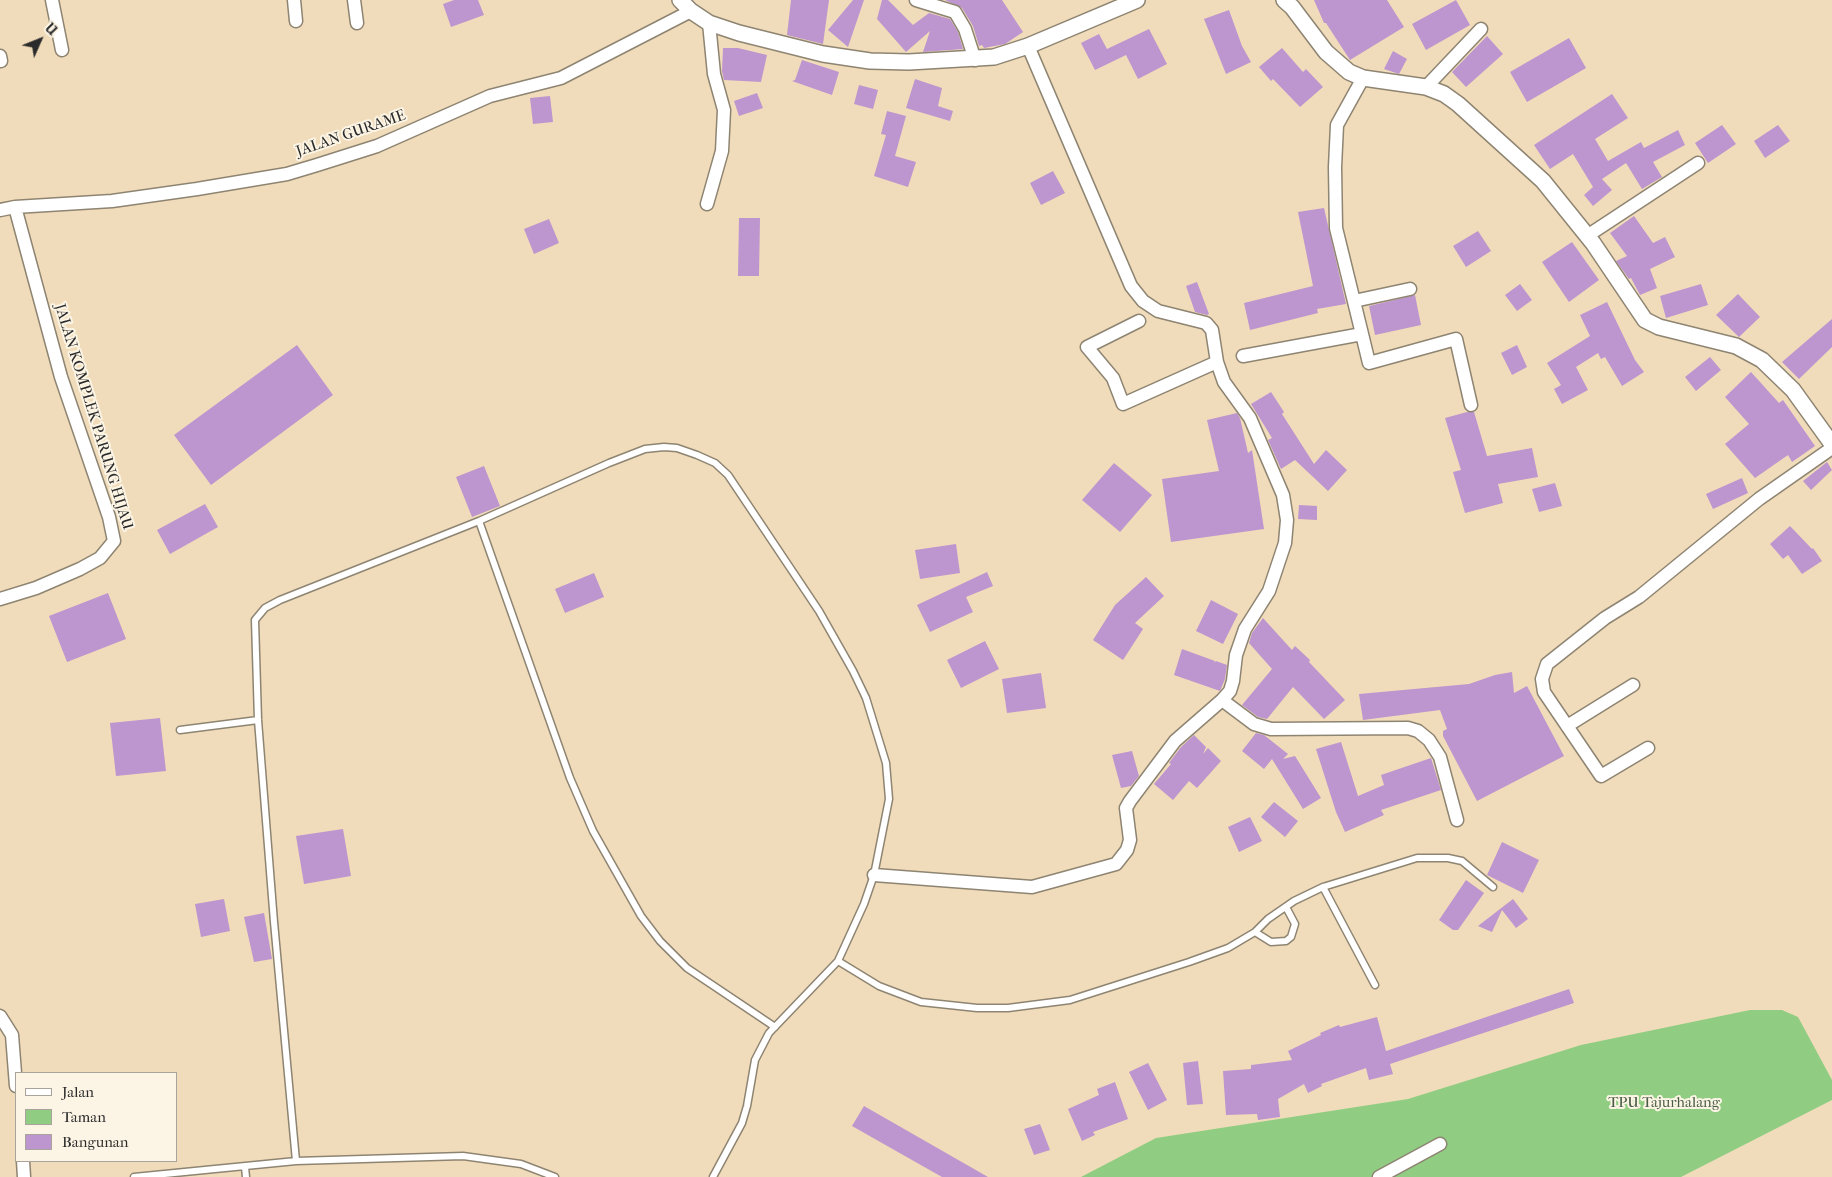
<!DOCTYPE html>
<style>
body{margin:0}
#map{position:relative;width:1832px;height:1177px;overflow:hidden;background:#f0dcba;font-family:"IM FELL French Canon",serif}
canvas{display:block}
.legend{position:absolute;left:15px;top:1072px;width:162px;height:90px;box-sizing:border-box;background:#fcf5e5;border:1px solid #a8a49b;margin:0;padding:6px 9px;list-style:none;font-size:15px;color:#2b2b2b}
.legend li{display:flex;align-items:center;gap:10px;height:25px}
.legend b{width:25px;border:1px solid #a8a49b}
.north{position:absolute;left:15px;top:15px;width:50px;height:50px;-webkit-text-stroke:4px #fcf5e5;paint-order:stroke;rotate:46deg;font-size:14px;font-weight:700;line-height:20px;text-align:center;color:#2b2b2b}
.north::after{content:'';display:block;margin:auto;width:18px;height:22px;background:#2b2b2b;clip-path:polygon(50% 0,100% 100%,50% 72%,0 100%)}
</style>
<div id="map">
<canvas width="1832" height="1177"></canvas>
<ul class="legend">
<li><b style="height:6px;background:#fff"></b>Jalan</li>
<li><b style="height:14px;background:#90cd83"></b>Taman</li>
<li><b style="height:14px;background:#bd95cf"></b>Bangunan</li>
</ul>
<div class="north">U</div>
</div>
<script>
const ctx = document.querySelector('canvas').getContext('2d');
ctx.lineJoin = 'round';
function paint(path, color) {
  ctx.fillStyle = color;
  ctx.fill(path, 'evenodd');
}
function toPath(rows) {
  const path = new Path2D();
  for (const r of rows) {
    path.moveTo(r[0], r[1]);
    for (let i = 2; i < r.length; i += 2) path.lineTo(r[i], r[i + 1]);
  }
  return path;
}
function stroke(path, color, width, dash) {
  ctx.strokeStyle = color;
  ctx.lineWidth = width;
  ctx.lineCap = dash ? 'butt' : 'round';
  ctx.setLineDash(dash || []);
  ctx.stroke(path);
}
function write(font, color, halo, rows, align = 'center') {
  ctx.font = font + ' "IM FELL French Canon",serif';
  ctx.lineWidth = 4;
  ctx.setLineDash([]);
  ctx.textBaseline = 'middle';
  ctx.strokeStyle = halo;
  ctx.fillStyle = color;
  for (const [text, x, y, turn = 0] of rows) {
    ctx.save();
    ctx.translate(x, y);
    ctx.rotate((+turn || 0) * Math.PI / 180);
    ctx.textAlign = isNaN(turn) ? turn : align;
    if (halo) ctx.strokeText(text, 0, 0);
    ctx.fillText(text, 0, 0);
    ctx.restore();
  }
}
paint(toPath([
 [1750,1010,1782,1010,1798,1017,1832,1080,1832,1100,1681,1177,1081,1177,1156,1138,1408,1099,1581,1045]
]), '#90cd83');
paint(toPath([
 [454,0,478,0,484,15,451,27,443,4],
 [791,0,829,0,823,44,787,35],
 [853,0,864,0,848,47,828,30],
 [882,0,888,0,913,25,929,13,950,19,958,32,963,49,923,52,930,31,906,52,877,19],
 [945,0,1002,0,1023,32,1005,44,984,48,982,45,979,46,973,26,962,8],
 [1314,0,1387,0,1404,27,1350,60,1326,23,1324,23],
 [1456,0,1470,25,1426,50,1412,24],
 [1229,10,1242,46,1251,62,1226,74,1204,19],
 [1149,29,1167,64,1138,79,1126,55,1095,70,1081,43,1099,34,1107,49],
 [1487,36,1503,54,1466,87,1452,72],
 [1569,38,1586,68,1527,102,1510,72],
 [723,48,738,48,767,55,761,82,724,80,722,71],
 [1282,48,1303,72,1306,69,1323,87,1300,107,1273,79,1271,81,1259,67],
 [1393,51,1407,59,1399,74,1384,69],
 [802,60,839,72,832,95,792,81,795,80],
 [915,79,942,88,938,106,953,111,950,121,906,108],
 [859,85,878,90,873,109,854,104],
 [757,93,763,108,739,116,734,101],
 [1612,94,1628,118,1595,139,1608,161,1641,142,1644,148,1678,130,1685,145,1653,162,1662,177,1642,189,1626,163,1602,179,1612,190,1593,206,1584,195,1593,187,1573,154,1550,169,1534,145],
 [550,96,553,122,533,124,530,98],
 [887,111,906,116,895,156,916,162,908,187,874,176,886,135,881,134],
 [1722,125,1736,144,1708,163,1695,143],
 [1778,125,1790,141,1765,158,1754,141],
 [1053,171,1065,193,1041,205,1030,183],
 [1324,208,1346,304,1317,309,1318,313,1250,330,1244,303,1313,286,1298,212],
 [1634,216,1653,243,1665,237,1675,257,1650,269,1657,288,1640,295,1631,278,1629,279,1616,261,1627,256,1610,233],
 [739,218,760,218,759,276,738,276],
 [549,219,559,243,534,254,524,229],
 [1478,231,1491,251,1466,267,1453,246],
 [1572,242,1599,280,1569,302,1542,262],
 [1197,282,1209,314,1207,315,1195,312,1186,286],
 [1520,284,1532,300,1517,311,1505,295],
 [1701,284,1708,305,1666,318,1660,296],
 [1738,294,1760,317,1739,337,1716,315],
 [1415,295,1421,325,1375,335,1369,306],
 [1607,302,1635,360,1644,372,1622,386,1605,357,1601,359,1598,353,1576,367,1588,390,1562,404,1554,389,1561,385,1547,363,1590,336,1580,315],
 [1832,319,1832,347,1799,379,1782,362],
 [297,345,333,395,211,485,174,435],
 [1517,345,1527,367,1512,375,1501,353],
 [1710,357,1721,370,1696,391,1685,377],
 [1751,372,1779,403,1783,400,1815,446,1792,462,1788,455,1755,478,1725,444,1749,424,1725,397],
 [1271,392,1284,412,1282,414,1314,464,1326,450,1347,470,1328,491,1295,460,1281,469,1268,440,1272,438,1251,404],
 [1467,412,1474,412,1487,456,1532,448,1538,477,1498,484,1503,503,1465,513,1453,472,1461,470,1445,418],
 [1237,413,1240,418,1248,453,1252,450,1264,529,1171,542,1162,479,1219,471,1207,420],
 [1827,462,1832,470,1811,490,1803,481],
 [1114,463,1152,495,1120,532,1082,500],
 [484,466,500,506,472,517,456,477],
 [1742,478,1748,493,1713,509,1706,494],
 [1555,483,1562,506,1539,512,1532,489],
 [205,504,218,527,170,554,157,530],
 [1299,505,1317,506,1317,520,1298,519],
 [1790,526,1812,549,1813,548,1822,561,1802,574,1788,555,1783,559,1770,544],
 [956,544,960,573,920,579,915,550],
 [987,572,993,586,966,597,973,612,930,632,917,605],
 [594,573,604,597,565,613,555,589],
 [1146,577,1164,596,1135,623,1143,629,1123,660,1093,640,1115,605],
 [108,593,126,639,67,662,49,616],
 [1211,600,1238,614,1223,644,1196,631],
 [1263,618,1292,650,1295,646,1310,660,1309,662,1345,700,1324,719,1293,687,1267,719,1258,717,1242,705,1272,669,1249,643,1252,633],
 [985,641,999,669,961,688,947,660],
 [1182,649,1215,661,1214,663,1216,661,1227,665,1225,679,1220,691,1174,675],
 [1512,672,1514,693,1527,686,1564,756,1477,801,1443,736,1443,731,1447,729,1440,710,1363,720,1359,694,1469,684,1495,675],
 [1041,673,1046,708,1007,713,1002,679],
 [160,718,166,771,116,776,110,723],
 [1256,733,1264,735,1288,754,1283,759,1295,756,1321,798,1303,809,1272,759,1264,769,1242,751],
 [1194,735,1206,747,1203,754,1208,748,1221,761,1197,788,1189,781,1173,800,1154,784,1171,764,1169,763,1181,747],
 [1341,742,1358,796,1384,785,1381,775,1431,758,1441,790,1381,810,1384,815,1345,832,1336,812,1316,749],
 [1132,751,1139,776,1131,786,1121,788,1112,755],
 [1274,802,1298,821,1285,837,1261,817],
 [1250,817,1262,841,1239,852,1228,827],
 [343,829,351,876,304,884,296,836],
 [1502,842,1539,860,1523,893,1487,875],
 [1466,880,1484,893,1458,930,1453,930,1439,920],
 [224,899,230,931,201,937,195,904],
 [1513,899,1528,919,1516,928,1502,910,1492,932,1478,926],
 [264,913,272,959,254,962,244,917],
 [1569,989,1574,1003,1390,1064,1393,1074,1369,1080,1366,1068,1321,1084,1322,1086,1308,1093,1304,1084,1278,1099,1280,1117,1258,1120,1257,1114,1226,1115,1223,1071,1251,1069,1251,1065,1292,1060,1288,1051,1321,1035,1320,1033,1339,1025,1340,1027,1377,1017,1386,1051],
 [1198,1061,1203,1104,1187,1105,1183,1063],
 [1148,1063,1167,1100,1148,1110,1129,1072],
 [1115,1082,1128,1119,1093,1132,1095,1135,1082,1141,1068,1109,1099,1095,1097,1089],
 [864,1106,988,1177,942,1177,852,1126],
 [1040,1124,1050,1150,1034,1155,1024,1129]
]), '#bd95cf');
const service = toPath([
 [479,521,570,778,593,831,641,916,660,941,687,968,775,1027],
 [180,730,258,720],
 [1323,887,1375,985],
 [1255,932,1271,942,1286,941,1291,937,1295,924,1286,907],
 [838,961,879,986,921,1002,977,1008,1008,1008,1070,1000,1189,962,1228,948,1255,932,1268,919,1294,901,1323,887,1417,858,1448,858,1462,861,1493,887],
 [296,1161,274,922,258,720,255,620,265,608,280,600,479,521,609,463,645,449,664,447,677,448,697,455,715,463,728,475,819,611,853,671,866,698,886,763,889,799,874,875,864,904,838,961,769,1033,755,1060,747,1106,742,1123,713,1177],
 [245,1167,246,1177],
 [134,1177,296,1161,463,1156,521,1164,555,1177]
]);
const minor = toPath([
 [52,0,62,50],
 [294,0,296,21],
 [354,0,357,23],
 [916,0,955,12,965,29,975,60],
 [0,56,1,61],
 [1426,87,1481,29],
 [707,204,722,151,724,110,714,74,709,23],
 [0,210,15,207,112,201,197,189,287,174,317,165,377,146,490,96,561,78,691,11],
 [1587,236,1698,163],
 [1354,301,1410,289],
 [1139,321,1087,347,1113,378,1123,404,1217,362],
 [1362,334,1369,363,1456,339,1471,405],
 [1243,356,1362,334,1336,228,1335,167,1337,125,1363,78],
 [0,599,36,588,80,569,100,558,114,541,109,517,61,377,15,207],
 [1222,700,1254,724,1271,729,1408,728,1418,731,1429,740,1440,757,1457,820],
 [1567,726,1633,685],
 [1648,748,1601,776,1544,692,1542,679,1547,664,1605,618,1639,597,1759,499,1832,448],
 [874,875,1032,887,1116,864,1127,850,1130,840,1126,808,1130,801,1175,741,1222,700,1230,691,1233,681,1236,655,1245,629,1269,591,1285,543,1287,520,1283,495,1250,418,1224,382,1217,362,1212,330,1206,323,1158,311,1143,301,1131,286,1028,46],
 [0,1016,12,1035,16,1086],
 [23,1161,24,1177],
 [1379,1177,1440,1144]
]);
const tertiary = toPath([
 [680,0,691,11,709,23,739,33,823,54,870,61,909,62,994,57,1028,46,1137,0],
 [1284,0,1292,7,1326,52,1349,72,1363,78,1426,87,1444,94,1458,104,1543,181,1593,243,1645,320,1659,327,1736,346,1762,360,1793,390,1832,444]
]);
stroke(service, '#8e8472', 9);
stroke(minor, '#8e8472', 15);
stroke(tertiary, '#8e8472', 18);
stroke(service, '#fff', 6);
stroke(minor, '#fff', 12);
stroke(tertiary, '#fff', 15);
write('15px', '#2b2b2b', '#fcf5e5', [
 ["JALAN GURAME",351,134,-19],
 ["JALAN KOMPLEK PARUNG HIJAU",93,417,73]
]);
write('15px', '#495c45', '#fcf5e5', [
 ["TPU Tajurhalang",1664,1103]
]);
</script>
